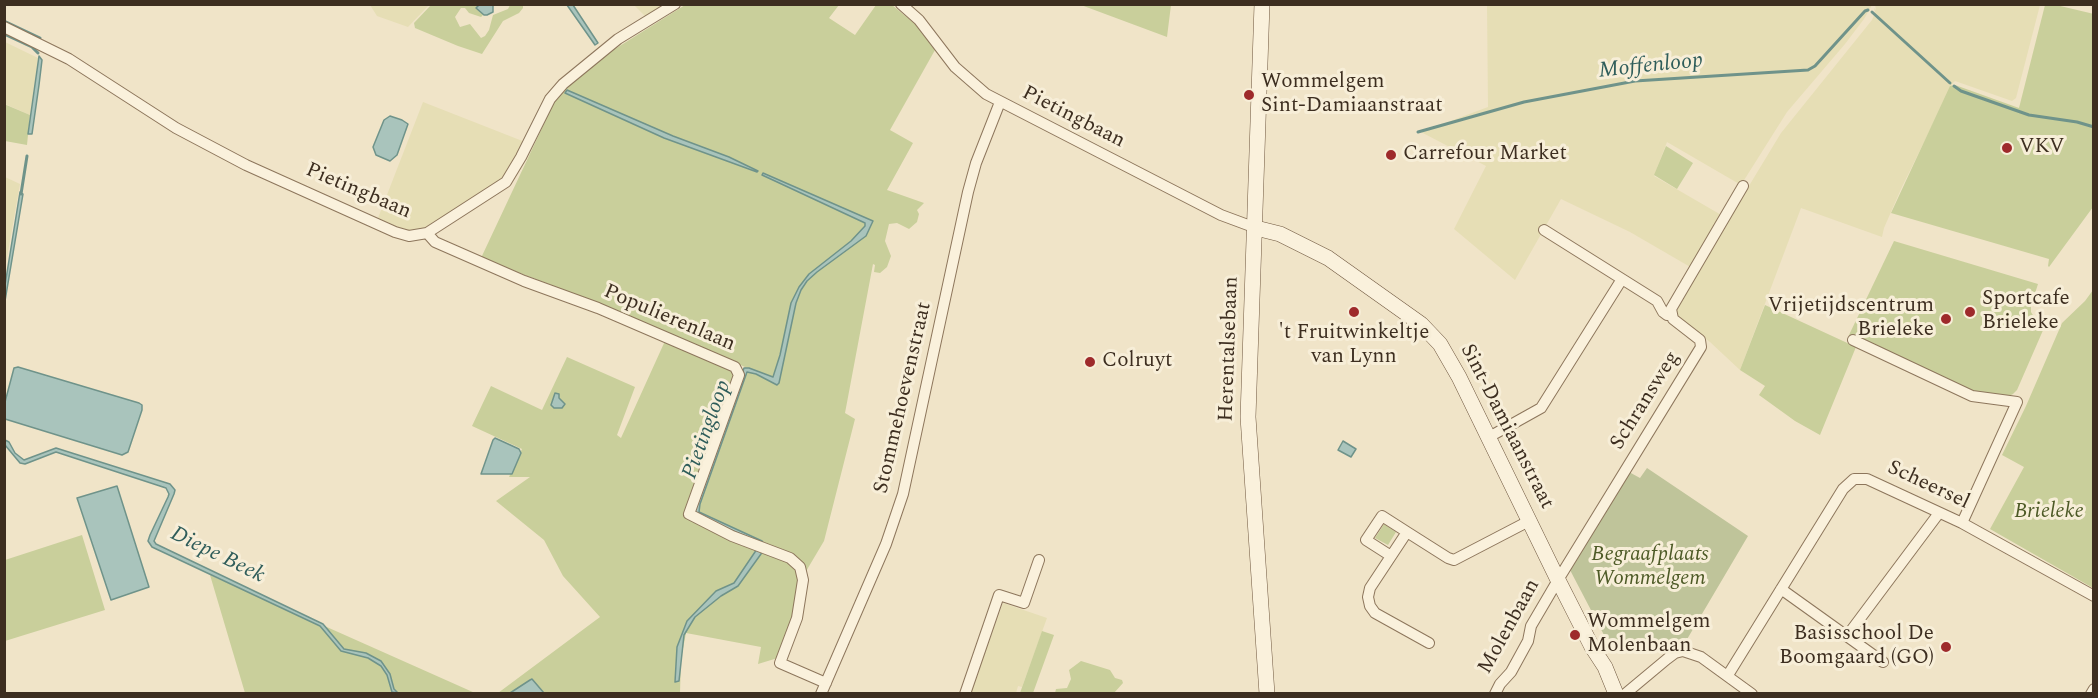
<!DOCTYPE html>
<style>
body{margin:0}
#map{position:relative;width:2098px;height:698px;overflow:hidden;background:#f0e4c8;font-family:Spectral,serif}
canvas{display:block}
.frame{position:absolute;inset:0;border:6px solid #3d2e20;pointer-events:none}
</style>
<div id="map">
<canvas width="2098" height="698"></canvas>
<div class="frame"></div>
</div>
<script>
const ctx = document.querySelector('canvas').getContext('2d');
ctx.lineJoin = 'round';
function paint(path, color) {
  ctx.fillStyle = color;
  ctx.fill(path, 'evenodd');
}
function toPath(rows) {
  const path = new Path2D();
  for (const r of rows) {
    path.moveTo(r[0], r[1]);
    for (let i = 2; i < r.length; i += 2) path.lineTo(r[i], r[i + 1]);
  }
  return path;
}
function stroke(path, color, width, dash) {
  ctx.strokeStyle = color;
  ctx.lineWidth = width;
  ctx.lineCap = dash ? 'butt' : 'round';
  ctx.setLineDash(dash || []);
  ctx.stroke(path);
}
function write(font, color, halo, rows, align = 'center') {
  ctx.font = font + ' Spectral,serif';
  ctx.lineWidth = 6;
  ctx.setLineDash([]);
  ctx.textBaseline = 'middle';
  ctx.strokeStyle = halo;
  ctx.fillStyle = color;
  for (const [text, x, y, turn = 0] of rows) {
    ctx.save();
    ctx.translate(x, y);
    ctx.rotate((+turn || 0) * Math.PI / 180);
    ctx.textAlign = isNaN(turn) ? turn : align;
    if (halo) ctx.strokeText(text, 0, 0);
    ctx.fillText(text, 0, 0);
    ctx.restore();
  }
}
paint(toPath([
 [370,5,429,5,408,27,377,16],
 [634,5,665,5,645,16],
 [1487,5,1872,5,1864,19,1845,44,1787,112,1741,185,1667,142,1654,176,1723,216,1692,268,1630,232,1561,199,1515,280,1454,229,1486,166,1421,132,1488,107],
 [1875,5,2040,5,2016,98,2012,101,1955,81,1953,83,1901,189,1884,228,1882,237,1801,208,1740,370,1710,342,1676,317,1675,308,1781,133,1872,20,1875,13,1874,8,1876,10],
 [5,42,38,58,30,115,5,104],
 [423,102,525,142,505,175,495,186,431,227,407,231,378,218],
 [5,177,20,184,5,269],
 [1003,603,1047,618,1022,687,1018,686,1016,693,970,694]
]), '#e6deb5');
paint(toPath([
 [431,5,483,5,484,14,481,17,469,13,465,8,461,8,455,17,460,27,470,24,481,38,485,36,489,30,493,15,508,9,510,5,523,5,523,8,519,13,503,21,482,54,458,46,415,28,414,23],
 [685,5,839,5,829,18,855,35,876,5,892,5,915,24,935,50,890,130,913,143,887,190,924,203,917,210,919,214,917,222,909,229,897,223,889,224,885,241,891,256,887,267,880,273,874,272,875,265,873,264,845,413,855,419,824,541,805,573,801,563,693,512,745,367,595,302,481,258,558,94,591,64],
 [1081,5,1171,5,1167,37],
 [2045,5,2056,5,2094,14,2093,207,2049,267,2048,266,2049,259,1891,213,1950,86,1955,85,2019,108],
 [4,104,30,115,27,145,5,141],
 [1666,146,1693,163,1677,189,1654,175],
 [1894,241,2038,284,2031,306,2031,312,2036,320,2042,323,2044,328,2017,390,2013,394,2009,396,1967,391,1849,335],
 [2093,290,2093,588,1990,529,2024,467,2002,455,2026,406,2062,323,2085,301],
 [1765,305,1856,347,1820,435,1795,421,1759,395,1765,386,1740,370],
 [665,341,730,369,734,376,688,508,796,567,799,578,795,608,781,657,758,664,761,647,686,633,681,659,680,693,498,693,600,617,563,576,544,540,496,501,530,477,509,477,522,449,472,426,491,386,542,410,567,357,635,387,617,435,621,438],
 [1384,524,1396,532,1388,545,1375,538],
 [82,535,105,610,5,641,5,560],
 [210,575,475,693,245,693],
 [1042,631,1054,635,1033,693,1020,693],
 [1081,661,1110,670,1115,678,1122,680,1123,683,1114,693,1055,693,1056,689,1067,688,1071,679,1069,670]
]), '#c9cf9b');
paint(toPath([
 [1647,468,1748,536,1686,641,1618,646,1604,635,1570,570,1629,472,1640,478]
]), '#bfc49a');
const water = toPath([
 [493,5,493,12,487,15,484,15,476,8,479,5,493,5],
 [567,5,573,5,598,43,595,45,567,5],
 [39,56,42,60,39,85,32,134,28,134,39,56],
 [567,90,673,136,729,157,758,171,757,172,664,138,565,93,567,90],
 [390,116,402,120,408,124,397,155,390,161,376,155,373,147,384,120,390,116],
 [763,173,873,221,866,236,817,272,807,281,801,290,796,303,779,383,777,385,756,374,747,372,700,504,699,512,762,541,764,544,696,515,695,510,744,368,749,368,773,377,780,355,791,303,799,287,809,274,851,241,865,226,865,223,775,181,762,175,763,173],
 [20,192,23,194,5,301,5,285,20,192],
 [18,367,139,403,142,405,142,410,128,452,122,455,5,419,5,402,14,368,18,367],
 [555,393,559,394,559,398,565,404,562,408,554,408,551,405,555,393],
 [495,438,519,449,521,453,512,474,481,474,493,440,495,438],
 [5,440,9,442,15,453,24,460,56,448,170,484,175,490,174,494,154,541,156,544,323,624,344,649,366,653,381,661,390,674,394,689,398,693,392,692,387,675,381,666,368,658,341,651,320,626,152,547,148,541,150,535,168,497,169,494,166,488,56,452,25,464,20,463,5,445,5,440],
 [1343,441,1356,449,1351,457,1338,450,1343,441],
 [117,486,149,587,111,600,77,498,117,486],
 [757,549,762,551,761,554,738,586,721,596,695,617,684,635,679,681,675,682,677,647,687,621,716,591,734,583,757,549],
 [532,679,544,693,510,693,530,680,532,679]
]);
paint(water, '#a9c4bc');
stroke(water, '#6f938a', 1.5);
stroke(toPath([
 [1872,12,1950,83],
 [4,21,40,38],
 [4,34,32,47,38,53],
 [1954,86,1961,91,2029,115,2077,122,2094,127],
 [1418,132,1524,102,1635,81,1808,70,1815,66,1865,11,1868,10],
 [21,194,27,156]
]), '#6f938a', 3);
const street = toPath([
 [901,4,919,20,955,67,986,94,1221,215,1256,228],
 [4,27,69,59,176,128,246,165,395,232,409,236,427,233,506,182,521,157,550,99,563,84,618,39,675,4],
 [1544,230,1657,301,1663,312,1667,315,1671,314],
 [427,233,435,242,524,281,598,308,735,367,739,375,689,514,732,536,790,558,800,567,803,580,797,618,780,663,826,683],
 [1853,340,1972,396,2017,402,1962,523],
 [1489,437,1541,408,1622,279],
 [1407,532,1448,558,1454,560,1529,521],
 [1391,556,1366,540,1382,516,1407,532,1370,588,1368,597,1370,606,1375,613,1429,643],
 [1781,589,1883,662],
 [1847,636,1939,513],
 [1728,675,1843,489,1854,479,1867,479,1962,523,2094,596],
 [821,694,886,544,903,494,968,192,976,163,1000,102],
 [965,694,999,595,1024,603,1039,560],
 [1495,694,1500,684,1511,672,1528,641,1531,626,1558,580,1701,347,1700,340,1673,319,1671,309,1743,186],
 [1625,694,1667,659,1675,653,1683,651,1701,657,1752,694],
 [2091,694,2094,689]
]);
const secondary = toPath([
 [1262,4,1248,417,1267,694],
 [1256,228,1280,234,1328,258,1421,324,1440,344,1459,377,1558,580,1592,647,1605,667,1616,694]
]);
stroke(street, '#8d765c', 12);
stroke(secondary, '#6f573f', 16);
stroke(street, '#faf1dc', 10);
stroke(secondary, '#faf1dc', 15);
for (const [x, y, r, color] of [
 [1249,95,6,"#9e2a2b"],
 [2007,148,6,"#9e2a2b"],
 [1391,155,6,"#9e2a2b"],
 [1354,312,6,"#9e2a2b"],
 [1970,312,6,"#9e2a2b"],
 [1946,319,6,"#9e2a2b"],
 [1090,362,6,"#9e2a2b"],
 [1575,635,6,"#9e2a2b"],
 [1946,647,6,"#9e2a2b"]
]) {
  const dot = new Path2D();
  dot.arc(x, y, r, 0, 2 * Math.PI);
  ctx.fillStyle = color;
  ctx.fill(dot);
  stroke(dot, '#f7eed8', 2);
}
write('21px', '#3d2e20', '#f7eed8', [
 ["Wommelgem",1261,83],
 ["Sint-Damiaanstraat",1261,107],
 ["VKV",2019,148],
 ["Carrefour Market",1403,155],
 ["Sportcafe",1982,300],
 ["Brieleke",1982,324],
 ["Vrijetijdscentrum",1934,307,"right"],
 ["Brieleke",1934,331,"right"],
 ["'t Fruitwinkeltje",1354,334,"center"],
 ["van Lynn",1354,358,"center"],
 ["Colruyt",1102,362],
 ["Wommelgem",1587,623],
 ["Molenbaan",1587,647],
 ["Basisschool De",1934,635,"right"],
 ["Boomgaard (GO)",1934,659,"right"]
], 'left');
write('21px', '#3d2e20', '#f7eed8', [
 ["Pietingbaan",1073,118,27],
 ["Pietingbaan",358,192,23],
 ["Populierenlaan",669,319,23],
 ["Herentalsebaan",1230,349,-88],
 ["Stommehoevenstraat",904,398,-77],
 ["Schransweg",1646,401,-58],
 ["Sint-Damiaanstraat",1506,427,63],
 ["Scheersel",1928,486,25],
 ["Molenbaan",1510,627,-61]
]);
write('italic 21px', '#4d5a26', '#f7eed8', [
 ["Brieleke",2049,513],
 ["Begraafplaats",1650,556],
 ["Wommelgem",1650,580]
]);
write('italic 22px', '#2f5d5a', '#f7eed8', [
 ["Moffenloop",1651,67,-6],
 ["Pietingloop",708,430,-70],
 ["Diepe Beek",217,556,26]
]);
</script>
